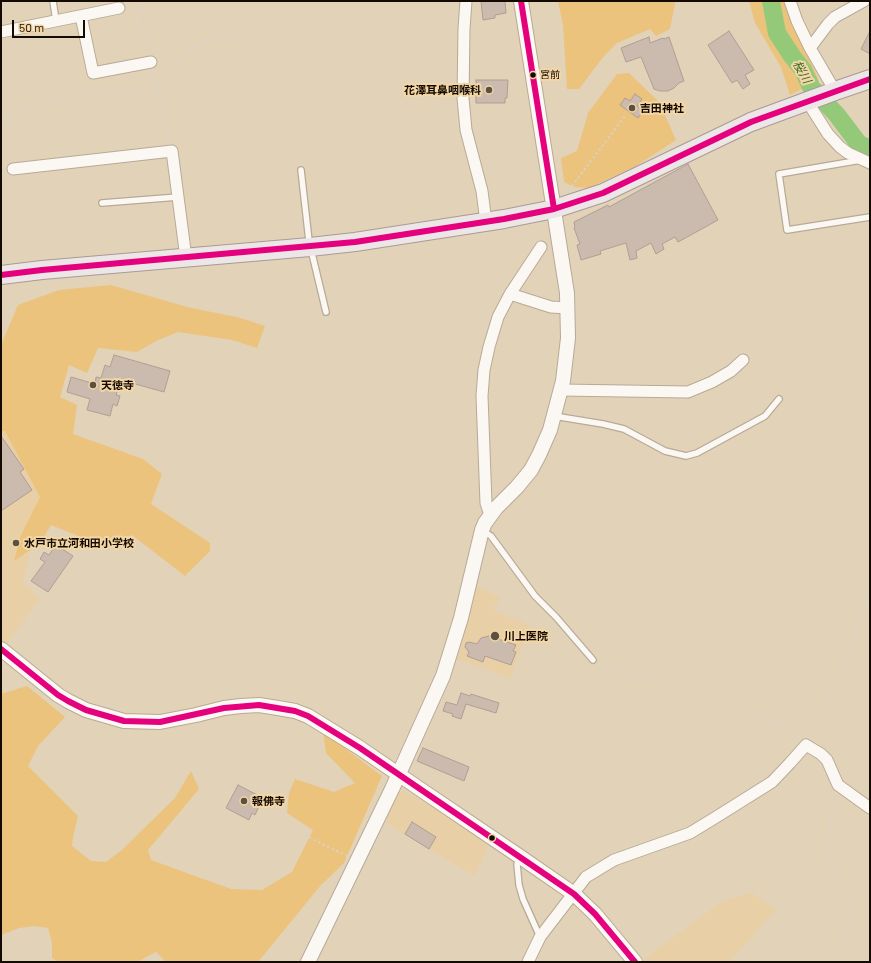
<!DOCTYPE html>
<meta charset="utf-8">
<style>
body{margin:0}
#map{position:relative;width:871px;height:963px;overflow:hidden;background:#e2d2b8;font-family:Barlow,sans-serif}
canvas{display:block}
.frame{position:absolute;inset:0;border:2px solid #140a00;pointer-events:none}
.scale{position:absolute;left:12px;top:20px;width:73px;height:18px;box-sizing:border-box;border:2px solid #140a00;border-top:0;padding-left:5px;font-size:12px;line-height:14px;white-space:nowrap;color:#140a00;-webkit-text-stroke:3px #f3d6a6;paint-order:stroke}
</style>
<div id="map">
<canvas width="871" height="963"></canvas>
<div class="frame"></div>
<div class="scale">50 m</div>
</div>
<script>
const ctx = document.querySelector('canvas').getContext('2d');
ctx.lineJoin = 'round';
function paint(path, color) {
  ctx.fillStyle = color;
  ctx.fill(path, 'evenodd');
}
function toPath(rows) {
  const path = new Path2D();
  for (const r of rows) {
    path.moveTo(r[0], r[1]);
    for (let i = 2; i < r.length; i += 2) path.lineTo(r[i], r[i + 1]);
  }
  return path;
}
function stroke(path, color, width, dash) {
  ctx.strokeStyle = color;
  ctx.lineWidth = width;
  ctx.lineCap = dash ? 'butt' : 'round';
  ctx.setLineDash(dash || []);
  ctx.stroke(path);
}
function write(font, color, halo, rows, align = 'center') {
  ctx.font = font + ' Barlow,"Noto Sans JP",sans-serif';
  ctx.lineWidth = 4;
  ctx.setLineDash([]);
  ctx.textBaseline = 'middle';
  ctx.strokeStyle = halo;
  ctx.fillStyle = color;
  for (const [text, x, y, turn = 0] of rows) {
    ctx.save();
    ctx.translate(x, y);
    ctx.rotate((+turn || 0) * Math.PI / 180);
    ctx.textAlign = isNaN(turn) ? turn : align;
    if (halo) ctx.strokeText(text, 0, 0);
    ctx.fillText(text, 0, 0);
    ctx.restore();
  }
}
paint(toPath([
 [1,425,38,478,41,503,23,582,40,599,6,644,1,641],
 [477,587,500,597,493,610,530,625,510,678,457,659],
 [405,791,448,817,478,837,488,847,474,876,387,824,387,811,397,792],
 [752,893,776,910,729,962,645,962,643,960,722,901]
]), '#e9cfa6');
paint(toPath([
 [558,1,677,1,675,3,670,29,656,36,650,29,617,43,604,56,579,89,567,89,563,25],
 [749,1,765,1,770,32,787,62,798,73,804,88,790,95,781,67,755,23],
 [777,1,786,1,819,81,816,84,800,57,790,44,783,26],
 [629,73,659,102,676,140,636,166,589,188,574,187,564,182,561,158,577,151,588,113,617,74],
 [111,285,187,307,241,318,265,326,257,348,232,340,178,332,156,341,137,352,98,348,87,373,69,365,60,397,77,405,73,434,143,459,162,474,151,504,210,543,210,551,185,576,132,535,104,546,51,525,40,543,14,561,21,535,40,497,5,431,1,431,1,345,18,305,59,290],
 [27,686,65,717,38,746,28,766,78,816,73,837,72,846,91,861,106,862,122,850,175,798,191,771,199,789,148,850,151,860,231,889,262,890,292,872,313,830,287,813,289,793,295,779,334,792,355,783,326,753,323,732,382,776,344,863,321,885,258,962,166,962,156,952,137,962,59,962,52,958,52,942,48,928,34,926,19,928,1,935,1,694]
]), '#ebc37c');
stroke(toPath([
 [771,1,777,33,792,56,803,70,811,87,837,115,859,144,870,149]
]), '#95c97a', 18);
const building = toPath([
 [481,1,505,1,506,13,495,15,495,18,483,20,481,1],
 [729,31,754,70,745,75,750,84,743,89,737,80,732,83,708,45,729,31],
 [870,31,870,54,861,49,870,31],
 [649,37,650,43,663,38,664,39,669,37,684,81,679,83,674,88,668,91,660,91,654,89,641,57,626,62,621,48,649,37],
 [476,80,508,80,507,98,505,98,505,103,476,103,476,80],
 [635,94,642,99,637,106,643,111,638,118,620,105,625,98,630,101,635,94],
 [688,164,718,220,678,242,675,237,662,244,664,249,656,254,651,243,636,251,637,258,630,260,626,243,600,251,601,254,581,260,577,245,580,244,574,228,575,227,574,222,608,205,609,207,688,164],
 [114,355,170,371,164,392,121,380,116,395,120,396,117,406,113,404,110,416,87,410,90,399,67,392,71,377,95,384,96,377,101,378,105,365,110,367,114,355],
 [1,436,24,469,20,472,32,490,1,511,1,436],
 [56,545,73,556,48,592,31,581,45,562,40,559,44,552,49,555,56,545],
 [489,636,516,645,513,651,516,652,511,665,485,656,483,662,467,656,469,652,465,647,466,643,469,642,477,644,481,638,489,636],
 [461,693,470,696,471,694,499,703,496,713,466,704,461,719,452,716,453,714,443,711,446,702,457,705,461,693],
 [423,748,469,767,464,781,417,761,423,748],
 [238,785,261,797,257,805,259,806,255,815,252,813,249,820,226,808,238,785],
 [412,822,436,837,429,849,405,834,412,822]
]);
paint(building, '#cbbaae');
stroke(building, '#b09e93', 1);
const service = toPath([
 [53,1,56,21],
 [861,160,779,174,787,230,870,217],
 [301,170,309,241,326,312],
 [102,203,178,197],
 [554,416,603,424,624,429,665,451,686,456,697,453,765,416,779,399],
 [483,531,491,536,535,596,556,617,593,660],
 [519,858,517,864,519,885,523,899,540,937]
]);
const minor = toPath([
 [466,1,464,29,463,98,466,130,482,191,486,222],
 [790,1,797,21,810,48,835,91],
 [81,16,93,73,151,62],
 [1,32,119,8],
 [810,48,828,24,835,17,864,1],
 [807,101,828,134,840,147,848,153,870,163],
 [13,169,172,151,186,258],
 [510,294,551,307,568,308],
 [561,390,688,392,712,382,731,371,743,360],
 [490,515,486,503,482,396,484,370,489,347,498,317,510,294,541,247],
 [528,962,540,937,586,877,614,860,690,833,713,819,772,782,790,763,806,745,821,754,827,760,838,785,870,808]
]);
const tertiary = toPath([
 [1,649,58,695,68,701,86,710,124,721,160,722,196,715,224,708,241,706,259,705,278,708,295,711,308,716,360,748,417,787,519,856,574,894,595,914,635,962],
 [308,962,392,789,443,676,461,618,482,530,485,523,496,508,517,487,531,470,539,455,550,430,563,381,568,338,567,293,521,1]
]);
const primary = toPath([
 [1,275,42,270,310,247,355,242,504,219,554,209,603,193,751,122,835,91,870,79]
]);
stroke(service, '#b7aa96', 8);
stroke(minor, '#b7aa96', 13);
stroke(tertiary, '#b7aa96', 16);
stroke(primary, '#a99a96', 20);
stroke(toPath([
 [139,1,149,53],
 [153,71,170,143],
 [1,120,52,101,82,94,152,90,156,89,162,86,182,57,193,47,206,39,231,33],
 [569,190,625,116],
 [600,663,608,667,636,675,654,676,677,681,706,691,745,713,780,727,799,739],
 [811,737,846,660,857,629,870,581],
 [835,796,833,803,829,843,829,860,836,878,848,898,850,916,843,948,839,962],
 [278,822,347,856]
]), '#d7d2ca', 2, [2, 3]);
stroke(service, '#fbf8f4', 5.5);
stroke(minor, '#fbf8f4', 11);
stroke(tertiary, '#fbf8f4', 14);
stroke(primary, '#ece6e7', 18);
stroke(toPath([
 [521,1,554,209],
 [1,275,42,270,355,242,504,219,554,209,603,193,751,122,870,79],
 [1,649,58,695,68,701,86,710,124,721,160,722,224,708,259,705,295,711,308,716,360,748,574,894,595,914,635,962]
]), '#e5007d', 6);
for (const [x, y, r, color] of [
 [533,75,3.5,"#140a00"],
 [489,90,4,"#5c5040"],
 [632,108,4,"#5c5040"],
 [93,385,4,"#5c5040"],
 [16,543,4,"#5c5040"],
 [495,636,5,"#5c5040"],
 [244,801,4,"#5c5040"],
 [492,838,3.5,"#140a00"]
]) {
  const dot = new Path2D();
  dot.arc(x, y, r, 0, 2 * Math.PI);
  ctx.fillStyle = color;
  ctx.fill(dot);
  stroke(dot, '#f3d6a6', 1.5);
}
write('10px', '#140a00', '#f3d6a6', [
 ["宮前",540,75]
], 'left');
write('bold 11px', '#140a00', '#f3d6a6', [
 ["花澤耳鼻咽喉科",481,90,"right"],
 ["吉田神社",640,108],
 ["天徳寺",101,385],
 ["水戸市立河和田小学校",24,543],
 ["川上医院",504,636],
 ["報佛寺",252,801]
], 'left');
write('italic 12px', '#326624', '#f3d6a6', [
 ["桜川",802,72,60]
]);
</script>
